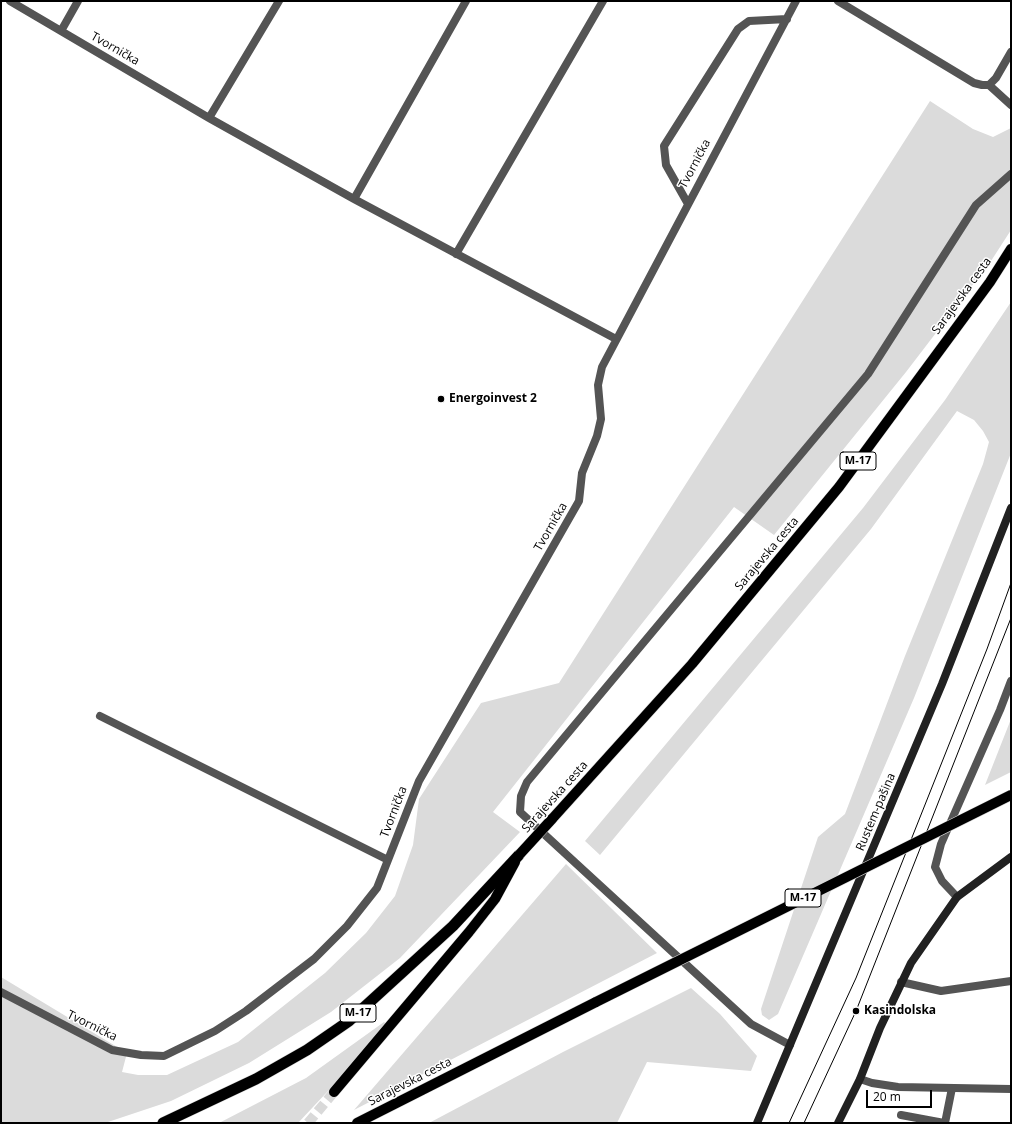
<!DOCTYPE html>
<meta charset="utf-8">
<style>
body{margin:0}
#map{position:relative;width:1012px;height:1124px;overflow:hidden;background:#fff;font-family:"Open Sans",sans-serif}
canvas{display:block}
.frame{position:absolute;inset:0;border:2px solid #000;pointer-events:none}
.scale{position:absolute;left:866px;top:1090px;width:66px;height:18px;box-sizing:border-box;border:2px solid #000;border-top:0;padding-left:5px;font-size:12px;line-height:14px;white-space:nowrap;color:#000;-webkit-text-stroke:3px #fff;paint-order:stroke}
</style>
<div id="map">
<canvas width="1012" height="1124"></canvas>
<div class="frame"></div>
<div class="scale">20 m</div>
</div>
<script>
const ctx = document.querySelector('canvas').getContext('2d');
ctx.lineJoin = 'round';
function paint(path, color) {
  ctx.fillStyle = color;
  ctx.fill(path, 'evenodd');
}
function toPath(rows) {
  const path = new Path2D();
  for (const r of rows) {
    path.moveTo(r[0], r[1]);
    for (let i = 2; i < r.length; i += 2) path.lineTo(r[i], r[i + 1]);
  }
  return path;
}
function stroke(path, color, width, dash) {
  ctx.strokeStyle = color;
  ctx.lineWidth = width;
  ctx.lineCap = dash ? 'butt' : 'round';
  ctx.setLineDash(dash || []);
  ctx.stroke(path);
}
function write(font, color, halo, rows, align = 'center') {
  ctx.font = font + ' "Open Sans",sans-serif';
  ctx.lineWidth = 3;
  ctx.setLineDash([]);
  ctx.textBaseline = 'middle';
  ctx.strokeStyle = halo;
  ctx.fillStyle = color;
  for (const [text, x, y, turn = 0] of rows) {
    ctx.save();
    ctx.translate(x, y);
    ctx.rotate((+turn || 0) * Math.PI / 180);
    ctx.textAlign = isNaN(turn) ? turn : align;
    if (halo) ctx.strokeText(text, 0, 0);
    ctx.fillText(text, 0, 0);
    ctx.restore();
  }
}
paint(toPath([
 [930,101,973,129,993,137,1011,128,1011,230,991,261,906,372,774,535,734,507,493,812,520,832,400,958,331,1012,249,1063,171,1101,105,1123,1,1123,1,977,127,1053,122,1072,138,1075,167,1075,238,1042,325,973,366,933,395,896,413,845,419,799,481,703,559,683],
 [1011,302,1011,453,914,698,778,1014,769,1020,762,1015,761,1009,818,837,845,814,905,656,983,464,989,442,983,431,974,420,957,411,871,529,600,855,585,841,863,508,945,400],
 [1011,719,1011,772,985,785],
 [566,864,657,953,354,1110],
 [691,988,720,1014,757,1056,751,1071,647,1062,617,1123,429,1123,563,1052],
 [384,1022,389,1026,298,1123,219,1123,306,1078]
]), '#dbdbdb');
stroke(toPath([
 [308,1123,334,1092]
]), '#d9d9d9', 10, [10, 5]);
const primary = toPath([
 [552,819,692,664,839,487,990,282,1011,249],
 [334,1092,469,932,495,899,515,862],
 [357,1123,596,1002]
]);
const trunk = toPath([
 [163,1123,256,1079,307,1050,349,1021,453,926,519,855]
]);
stroke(primary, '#dbdbdb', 11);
stroke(trunk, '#dbdbdb', 12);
stroke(toPath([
 [10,1,209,118,354,199,616,339],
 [838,1,974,83,982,85,989,85,996,78,1011,52],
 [61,31,78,1],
 [989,85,1011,105],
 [209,118,279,1],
 [354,199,466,1],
 [688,204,666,165,664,146,738,29,749,21,787,19],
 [456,254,603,1],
 [100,716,388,860],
 [901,982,941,991,1011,981],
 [1,992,112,1050,141,1055,164,1056,215,1031,246,1011,314,959,347,926,377,888,419,781,579,501,582,473,597,436,601,419,598,385,602,367,796,1],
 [790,1045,751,1024,520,812,521,796,527,782,868,374,976,205,1011,174],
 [901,1115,944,1123],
 [945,1123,952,1088]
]), '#545454', 8);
stroke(toPath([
 [957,897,942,881,935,867,941,844,1000,710,1011,681],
 [860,1079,872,1083,898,1087,1011,1089]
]), '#545454', 8);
stroke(toPath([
 [757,1123,942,684,1011,508],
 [838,1123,860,1079,880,1028,911,963,957,897,1011,857]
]), '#212121', 8);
stroke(primary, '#000', 10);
stroke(trunk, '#000', 11);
stroke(toPath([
 [789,1123,856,978,987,649,1011,583],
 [804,1123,856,1011,1011,618]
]), '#000', 1);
const primaryBridge = toPath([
 [519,855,552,819],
 [596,1002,1011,795]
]);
stroke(primaryBridge, '#dbdbdb', 11, []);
stroke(primaryBridge, '#000', 10);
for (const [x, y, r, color] of [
 [441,399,4,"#000"],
 [856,1011,4,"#000"]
]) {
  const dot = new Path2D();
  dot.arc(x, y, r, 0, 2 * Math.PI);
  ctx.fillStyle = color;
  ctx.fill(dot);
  stroke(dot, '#fff', 1.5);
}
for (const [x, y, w] of [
 [858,461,36],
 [803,898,36],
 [358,1013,36]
]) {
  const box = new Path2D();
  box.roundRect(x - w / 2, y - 9, w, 18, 3);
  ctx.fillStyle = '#fff';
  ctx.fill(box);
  stroke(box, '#000', 1);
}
write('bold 11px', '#000', null, [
 ["M-17",858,461],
 ["M-17",803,898],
 ["M-17",358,1013]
]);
write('12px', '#000', '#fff', [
 ["Tvornička",115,49,30],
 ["Tvornička",695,164,-62],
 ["Sarajevska cesta",962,296,-54],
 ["Tvornička",551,527,-60],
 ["Sarajevska cesta",767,554,-50],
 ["Sarajevska cesta",555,797,-48],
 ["Tvornička",394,812,-69],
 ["Rustem-pašina",876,812,-67],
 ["Tvornička",92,1026,26],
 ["Sarajevska cesta",410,1082,-27]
]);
write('bold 12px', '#000', '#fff', [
 ["Energoinvest 2",449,399],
 ["Kasindolska",864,1011]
], 'left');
</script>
